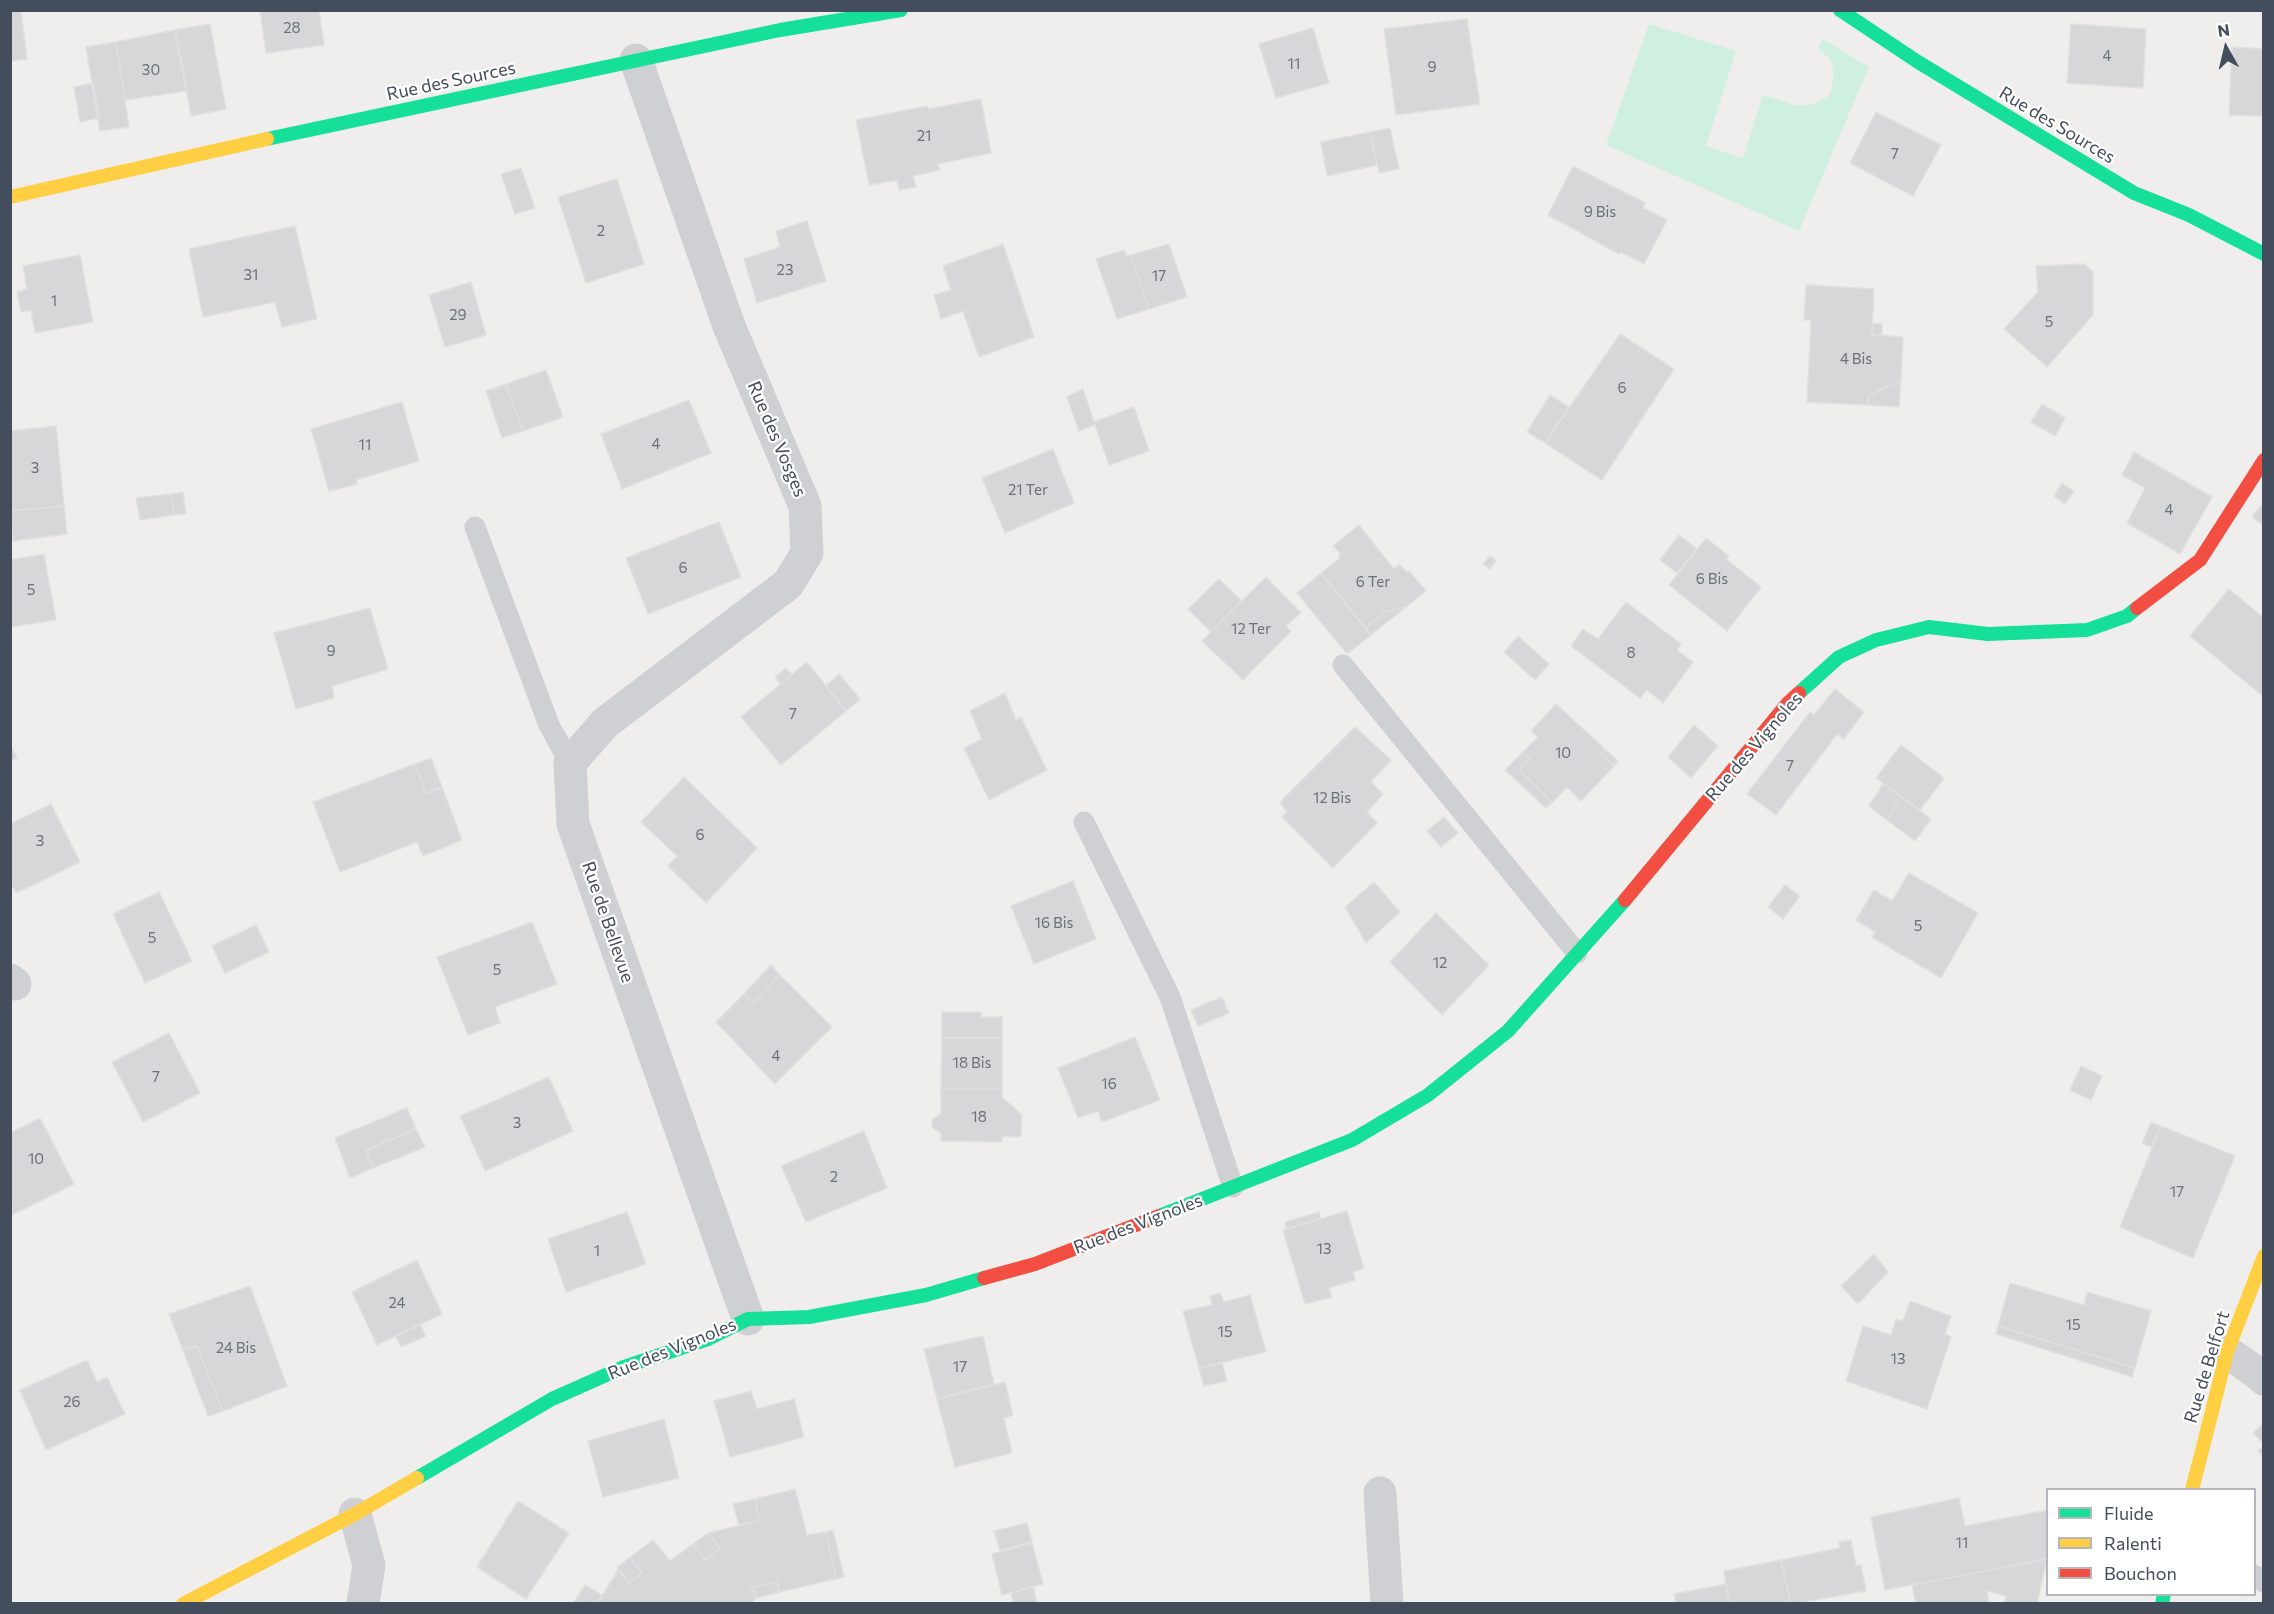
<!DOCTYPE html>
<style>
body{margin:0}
#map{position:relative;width:2274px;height:1614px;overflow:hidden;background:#efeeed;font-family:Commissioner,sans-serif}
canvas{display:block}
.frame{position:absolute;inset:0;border:12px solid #444d5c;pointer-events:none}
.legend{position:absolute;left:2046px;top:1488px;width:210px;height:108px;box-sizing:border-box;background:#fff;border:2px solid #b4b8be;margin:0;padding:8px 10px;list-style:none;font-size:18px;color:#444d5c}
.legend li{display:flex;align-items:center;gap:12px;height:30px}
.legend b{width:30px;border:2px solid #b4b8be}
.north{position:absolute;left:2196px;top:18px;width:60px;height:60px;-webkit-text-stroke:4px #fff;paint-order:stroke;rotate:352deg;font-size:16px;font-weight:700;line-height:24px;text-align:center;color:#444d5c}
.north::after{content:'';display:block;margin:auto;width:21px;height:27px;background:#444d5c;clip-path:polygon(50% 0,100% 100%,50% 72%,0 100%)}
</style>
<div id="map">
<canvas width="2274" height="1614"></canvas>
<div class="frame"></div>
<ul class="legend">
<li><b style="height:8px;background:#16e098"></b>Fluide</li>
<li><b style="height:8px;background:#ffcf43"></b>Ralenti</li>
<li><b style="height:8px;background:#f24e42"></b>Bouchon</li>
</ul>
<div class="north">N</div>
</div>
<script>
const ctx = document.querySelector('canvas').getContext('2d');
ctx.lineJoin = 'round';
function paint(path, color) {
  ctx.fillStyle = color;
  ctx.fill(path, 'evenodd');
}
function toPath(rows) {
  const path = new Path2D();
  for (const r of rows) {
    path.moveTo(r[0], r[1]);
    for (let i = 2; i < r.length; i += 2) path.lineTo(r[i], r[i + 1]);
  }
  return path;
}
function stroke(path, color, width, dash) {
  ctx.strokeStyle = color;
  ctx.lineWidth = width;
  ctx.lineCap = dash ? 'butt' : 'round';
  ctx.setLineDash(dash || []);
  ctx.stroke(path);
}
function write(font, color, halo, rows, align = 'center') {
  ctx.font = font + ' Commissioner,sans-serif';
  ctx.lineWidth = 4.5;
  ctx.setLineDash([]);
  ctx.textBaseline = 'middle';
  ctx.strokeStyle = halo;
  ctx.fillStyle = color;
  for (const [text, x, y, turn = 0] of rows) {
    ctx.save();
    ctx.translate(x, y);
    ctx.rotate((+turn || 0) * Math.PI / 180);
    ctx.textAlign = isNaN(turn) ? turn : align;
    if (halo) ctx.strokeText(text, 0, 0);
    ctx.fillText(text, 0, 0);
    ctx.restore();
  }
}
paint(toPath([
 [1649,24,1736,51,1706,146,1743,158,1763,95,1798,106,1813,104,1824,99,1831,92,1834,73,1831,60,1818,48,1823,39,1869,67,1799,231,1606,145]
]), '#d0f0df');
const building = toPath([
 [10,10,21,10,27,59,10,61,10,10],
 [260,10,319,10,324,45,266,53,260,10],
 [1467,19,1480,104,1396,115,1384,29,1467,19],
 [210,24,226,109,191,116,175,30,210,24],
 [2071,24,2146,29,2143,88,2067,83,2071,24],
 [1313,28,1329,83,1276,98,1259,44,1313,28],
 [175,30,187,91,125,100,116,42,175,30],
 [116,42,129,127,100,131,86,47,116,42],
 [2232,47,2264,49,2264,116,2229,115,2232,47],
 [93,83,99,118,80,122,74,87,93,83],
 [981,99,991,153,938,164,940,170,913,176,916,187,899,190,897,180,869,185,856,120,927,106,929,109,981,99],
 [1876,112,1941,145,1913,196,1850,163,1876,112],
 [1390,128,1399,169,1379,173,1370,132,1390,128],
 [1370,132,1377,165,1327,176,1321,142,1370,132],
 [1573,166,1645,203,1643,208,1667,220,1644,264,1621,252,1619,254,1548,215,1573,166],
 [521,168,535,208,515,214,501,174,521,168],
 [617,179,644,264,586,283,558,197,617,179],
 [807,221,826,281,757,303,744,259,780,247,776,231,807,221],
 [295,226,317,319,282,327,275,302,203,317,189,249,295,226],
 [1003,244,1034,337,979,357,963,311,941,319,934,295,951,290,943,266,1003,244],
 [1169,244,1187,297,1149,309,1131,255,1169,244],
 [1124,250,1126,256,1131,255,1149,309,1117,319,1096,259,1124,250],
 [80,255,93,322,35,333,31,310,21,312,17,292,27,289,23,266,80,255],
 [2084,264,2093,272,2093,315,2047,367,2004,329,2038,292,2036,266,2084,264],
 [471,282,486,335,445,347,429,295,471,282],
 [1806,285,1874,289,1872,335,1903,337,1901,381,1869,395,1868,405,1807,402,1811,320,1804,320,1806,285],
 [1873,323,1882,324,1882,335,1872,335,1873,323],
 [1620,334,1674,369,1602,480,1545,443,1620,334],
 [546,370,563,417,523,431,506,384,546,370],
 [1901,381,1899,407,1868,405,1869,395,1901,381],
 [506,384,523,431,502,438,486,391,506,384],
 [1083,389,1094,422,1134,407,1149,451,1109,465,1095,425,1079,431,1067,397,1083,389],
 [1550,395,1569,407,1545,443,1527,432,1550,395],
 [689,400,711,453,622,489,601,434,689,400],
 [402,402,419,461,356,480,358,484,329,491,311,429,402,402],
 [2042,404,2065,418,2055,436,2031,422,2042,404],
 [56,426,64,506,10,511,10,431,56,426],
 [1053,449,1074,503,1005,533,982,478,1053,449],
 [2134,452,2212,497,2180,554,2127,523,2145,488,2122,475,2134,452],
 [2062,483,2074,491,2065,504,2054,496,2062,483],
 [183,492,186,514,174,515,171,494,183,492],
 [171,494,174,515,140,520,136,498,171,494],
 [2264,502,2264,526,2252,517,2264,502],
 [64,506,67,534,13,541,10,511,64,506],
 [719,522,741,577,648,614,626,558,719,522],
 [1359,525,1394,569,1399,564,1407,572,1409,571,1426,591,1406,607,1387,611,1365,628,1321,573,1339,559,1340,553,1333,546,1359,525],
 [1679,535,1697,549,1677,573,1660,560,1679,535],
 [1706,538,1729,556,1726,559,1761,587,1727,631,1669,585,1706,538],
 [44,554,56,620,10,627,10,560,44,554],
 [1490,556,1496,561,1490,569,1483,564,1490,556],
 [1321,573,1371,635,1347,654,1297,593,1321,573],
 [1266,577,1301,613,1286,626,1291,631,1243,680,1202,641,1266,577],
 [1219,579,1242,601,1211,632,1188,609,1219,579],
 [2229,589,2264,618,2264,697,2190,636,2229,589],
 [1626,602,1681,644,1677,650,1693,662,1663,703,1647,690,1640,698,1571,646,1583,629,1598,639,1626,602],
 [1406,607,1371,635,1365,628,1387,611,1406,607],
 [370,608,388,669,332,686,334,698,296,709,274,633,370,608],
 [1518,636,1549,664,1535,680,1504,652,1518,636],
 [807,662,846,711,781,765,741,717,807,662],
 [786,668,792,675,781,684,775,677,786,668],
 [839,674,860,699,846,711,826,686,839,674],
 [1835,689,1864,712,1844,739,1837,734,1776,815,1747,794,1810,712,1814,715,1835,689],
 [1005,693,1016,720,1021,717,1047,770,989,800,964,748,982,739,970,711,1005,693],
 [1556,704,1605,749,1601,754,1614,766,1581,801,1567,787,1552,803,1519,770,1530,759,1523,752,1538,737,1531,731,1556,704],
 [1694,725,1718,746,1691,778,1668,757,1694,725],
 [1355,727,1391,760,1371,782,1383,794,1367,812,1377,823,1333,868,1282,817,1287,812,1280,802,1355,727],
 [10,745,17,758,10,761,10,745],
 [1901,745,1944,778,1920,810,1876,778,1901,745],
 [1605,749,1618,761,1614,766,1601,754,1605,749],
 [1523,752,1530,759,1519,770,1552,803,1546,808,1505,770,1523,752],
 [431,758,442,787,426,793,415,764,431,758],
 [415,764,426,793,442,787,462,840,423,856,417,842,340,872,313,802,415,764],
 [684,777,757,848,706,903,668,866,677,856,641,822,684,777],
 [1883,784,1900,796,1887,820,1869,806,1883,784],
 [1900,796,1931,819,1915,841,1887,820,1900,796],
 [51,804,80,862,16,893,10,882,10,824,51,804],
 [1444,817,1458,833,1441,847,1427,831,1444,817],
 [1909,873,1978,913,1941,978,1872,937,1875,932,1856,920,1874,890,1892,901,1909,873],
 [1073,881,1096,939,1034,964,1011,906,1073,881],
 [1374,882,1400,912,1366,943,1345,907,1374,882],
 [1785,885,1800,896,1783,919,1768,907,1785,885],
 [159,892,192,961,145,983,113,914,159,892],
 [1436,913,1489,965,1442,1015,1390,962,1436,913],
 [532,922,557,984,495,1007,500,1023,468,1035,437,957,532,922],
 [256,925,269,952,225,973,212,946,256,925],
 [771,965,780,975,753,1003,744,994,771,965],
 [780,975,832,1027,775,1084,716,1022,744,994,753,1003,780,975],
 [1222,997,1229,1013,1198,1026,1191,1010,1222,997],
 [942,1012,981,1012,981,1017,1002,1017,1002,1038,942,1038,942,1012],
 [169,1033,200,1093,143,1122,112,1062,169,1033],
 [1135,1037,1160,1100,1102,1122,1098,1111,1078,1118,1058,1068,1135,1037],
 [942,1038,1002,1038,1002,1089,941,1089,942,1038],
 [2081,1066,2102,1076,2091,1100,2070,1090,2081,1066],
 [549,1077,573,1131,485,1171,460,1116,549,1077],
 [941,1089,1002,1089,1002,1097,1022,1115,1021,1137,1002,1136,1002,1142,941,1141,941,1133,932,1127,932,1120,941,1114,941,1089],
 [407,1108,416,1129,366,1150,373,1168,350,1178,335,1138,407,1108],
 [40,1118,74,1184,12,1215,10,1133,40,1118],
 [2151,1122,2161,1126,2152,1147,2142,1143,2151,1122],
 [2161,1126,2235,1156,2193,1258,2120,1227,2161,1126],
 [416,1129,425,1147,373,1168,366,1150,416,1129],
 [864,1131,887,1188,806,1222,781,1166,864,1131],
 [1347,1211,1364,1268,1353,1272,1355,1280,1329,1288,1332,1297,1305,1304,1283,1230,1347,1211],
 [627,1212,646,1264,566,1292,548,1239,627,1212],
 [1319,1212,1321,1219,1287,1229,1285,1222,1319,1212],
 [1874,1254,1888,1272,1858,1304,1841,1286,1874,1254],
 [417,1260,442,1314,377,1345,352,1292,417,1260],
 [2010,1283,2084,1305,2087,1292,2151,1311,2135,1368,1998,1326,2010,1283],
 [250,1286,287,1386,223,1411,197,1346,183,1350,169,1314,250,1286],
 [1220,1293,1224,1302,1250,1295,1266,1352,1199,1368,1183,1311,1212,1305,1210,1296,1220,1293],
 [1910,1301,1951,1316,1945,1334,1951,1337,1927,1409,1846,1381,1863,1326,1891,1335,1896,1319,1903,1321,1910,1301],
 [420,1325,426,1336,401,1347,395,1336,420,1325],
 [1998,1326,2135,1368,2132,1377,1996,1334,1998,1326],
 [983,1336,994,1384,937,1399,924,1349,983,1336],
 [197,1346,223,1411,208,1416,183,1350,197,1346],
 [87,1360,97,1382,107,1377,125,1414,46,1450,20,1390,87,1360],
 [1222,1363,1227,1381,1204,1386,1199,1368,1222,1363],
 [1005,1382,1013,1415,1004,1418,1012,1453,955,1467,937,1399,1005,1382],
 [751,1391,757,1409,794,1399,804,1437,730,1457,714,1401,751,1391],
 [664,1419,679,1478,603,1497,588,1441,664,1419],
 [2264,1423,2264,1444,2253,1433,2264,1423],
 [2264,1446,2264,1457,2258,1451,2264,1446],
 [795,1489,807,1535,826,1532,836,1579,779,1592,777,1582,751,1588,757,1598,749,1604,597,1604,618,1570,629,1583,642,1573,630,1557,653,1540,670,1561,693,1544,705,1560,720,1548,708,1533,759,1521,755,1499,795,1489],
 [1959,1498,1965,1526,2048,1510,2048,1559,1885,1590,1871,1517,1959,1498],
 [755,1499,759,1521,739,1525,733,1504,755,1499],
 [518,1501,569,1533,526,1599,477,1567,518,1501],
 [1027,1523,1032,1542,1000,1550,994,1531,1027,1523],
 [833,1530,844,1577,836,1579,826,1532,833,1530],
 [708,1533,720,1548,705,1560,693,1544,708,1533],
 [1851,1540,1856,1566,1861,1565,1866,1591,1791,1604,1781,1560,1840,1548,1839,1542,1851,1540],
 [1032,1543,1043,1584,1002,1595,992,1554,1032,1543],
 [630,1557,642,1573,629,1583,617,1568,630,1557],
 [2047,1559,2037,1604,2004,1604,2006,1596,1987,1591,1989,1604,1916,1604,1912,1585,2047,1559],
 [1781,1560,1791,1604,1729,1604,1724,1571,1781,1560],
 [777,1582,779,1592,757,1598,751,1588,777,1582],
 [1726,1584,1729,1604,1676,1604,1674,1594,1726,1584],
 [585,1585,602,1595,597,1604,574,1602,585,1585],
 [1033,1586,1037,1604,1014,1604,1011,1593,1033,1586]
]);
paint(building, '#d7d7d9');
stroke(building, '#e0e0e0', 1.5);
stroke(toPath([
 [475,527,549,725,570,763],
 [1343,665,1577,953],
 [1084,822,1170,997,1233,1187],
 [2254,1575,2264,1582]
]), '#ced0d4', 21);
stroke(toPath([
 [636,60,729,326,805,506,807,553,788,584,605,723,570,763,573,824,748,1319],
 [10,980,15,984],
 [2227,1352,2256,1372,2264,1379],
 [1380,1493,1387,1604],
 [355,1514,369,1565,363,1604]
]), '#ced0d4', 33);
stroke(toPath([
 [1840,10,1918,62,2134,193,2189,215,2264,254],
 [267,139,780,30,901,10],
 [1799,693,1839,657,1876,640,1929,627,1988,634,2087,630,2127,616,2137,608],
 [1159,1216,1352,1140,1428,1095,1508,1031,1625,900],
 [417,1478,552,1399,624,1367,708,1339,748,1319,809,1317,926,1295,984,1278],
 [2162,1604,2164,1594]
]), '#16e098', 14);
stroke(toPath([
 [10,197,267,139],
 [2192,1490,2227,1352,2264,1256],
 [183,1604,355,1514,417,1478]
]), '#ffcf43', 14);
stroke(toPath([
 [2137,608,2200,560,2264,460],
 [1625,900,1788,703,1799,693],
 [984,1278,1035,1264,1159,1216]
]), '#f24e42', 14);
write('15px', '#6a717c', null, [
 ["28",292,28],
 ["4",2107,56],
 ["11",1294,64],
 ["9",1432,67],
 ["30",151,70],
 ["21",924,136],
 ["7",1895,154],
 ["9 Bis",1600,212],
 ["2",601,231],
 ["23",785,270],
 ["31",251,275],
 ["17",1159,276],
 ["1",54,301],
 ["29",458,315],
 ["5",2049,322],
 ["4 Bis",1856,359],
 ["6",1622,388],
 ["4",656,444],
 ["11",365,445],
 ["3",35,468],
 ["21 Ter",1028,490],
 ["4",2169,510],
 ["6",683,568],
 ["6 Bis",1712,579],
 ["6 Ter",1373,582],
 ["5",31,590],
 ["12 Ter",1251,629],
 ["9",331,651],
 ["8",1631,653],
 ["7",793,714],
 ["10",1563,753],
 ["7",1790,766],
 ["12 Bis",1332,798],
 ["6",700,835],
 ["3",40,841],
 ["16 Bis",1054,923],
 ["5",1918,926],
 ["5",152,938],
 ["12",1440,963],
 ["5",497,970],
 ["4",776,1056],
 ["18 Bis",972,1063],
 ["7",156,1077],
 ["16",1109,1084],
 ["18",979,1117],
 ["3",517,1123],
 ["10",36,1159],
 ["2",834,1177],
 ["17",2177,1192],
 ["13",1324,1249],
 ["1",597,1251],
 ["24",397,1303],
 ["15",2073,1325],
 ["15",1225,1332],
 ["24 Bis",236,1348],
 ["13",1898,1359],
 ["17",960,1367],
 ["26",72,1402],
 ["11",1962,1543]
]);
write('18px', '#444d5c', '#fff', [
 ["Rue des Sources",451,81,-12],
 ["Rue des Sources",2057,125,31],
 ["Rue des Vosges",777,439,67],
 ["Rue des Vignoles",1754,747,-49],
 ["Rue de Bellevue",608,922,71],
 ["Rue des Vignoles",1138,1224,-21],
 ["Rue des Vignoles",672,1349,-22],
 ["Rue de Belfort",2207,1367,-73]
]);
</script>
